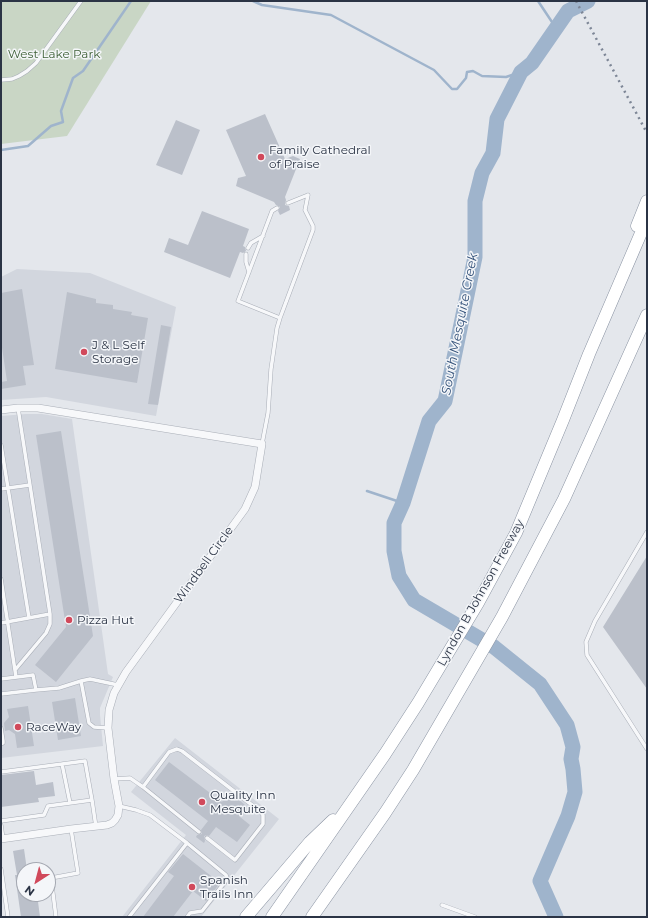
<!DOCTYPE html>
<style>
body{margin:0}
#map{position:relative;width:648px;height:918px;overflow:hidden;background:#e4e7ec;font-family:Montserrat,sans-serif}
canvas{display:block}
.frame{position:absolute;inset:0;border:2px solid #2b3445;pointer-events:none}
.north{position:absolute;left:16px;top:862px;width:40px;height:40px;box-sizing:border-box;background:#f4f6f9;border:1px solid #a4a8b1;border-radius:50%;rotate:216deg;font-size:11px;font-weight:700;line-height:16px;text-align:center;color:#2b3445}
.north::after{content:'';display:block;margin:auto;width:14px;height:18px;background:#d1495b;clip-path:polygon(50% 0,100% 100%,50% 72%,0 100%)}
</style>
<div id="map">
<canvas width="648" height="918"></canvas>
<div class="frame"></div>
<div class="north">N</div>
</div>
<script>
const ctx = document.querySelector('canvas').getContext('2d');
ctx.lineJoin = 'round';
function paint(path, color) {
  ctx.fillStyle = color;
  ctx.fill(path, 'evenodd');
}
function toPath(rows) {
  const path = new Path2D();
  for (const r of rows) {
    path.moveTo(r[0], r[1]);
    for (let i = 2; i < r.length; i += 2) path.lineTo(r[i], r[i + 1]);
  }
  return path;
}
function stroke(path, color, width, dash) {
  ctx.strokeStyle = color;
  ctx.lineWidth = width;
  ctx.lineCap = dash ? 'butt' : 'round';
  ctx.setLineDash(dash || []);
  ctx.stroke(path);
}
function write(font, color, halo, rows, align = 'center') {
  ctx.font = font + ' Montserrat,sans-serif';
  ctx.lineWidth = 3;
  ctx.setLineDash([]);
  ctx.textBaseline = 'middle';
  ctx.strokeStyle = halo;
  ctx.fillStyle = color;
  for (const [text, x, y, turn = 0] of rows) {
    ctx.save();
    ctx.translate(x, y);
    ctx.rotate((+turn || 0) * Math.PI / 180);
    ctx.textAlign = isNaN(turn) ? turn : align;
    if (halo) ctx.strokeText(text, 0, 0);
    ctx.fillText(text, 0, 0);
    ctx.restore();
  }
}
paint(toPath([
 [17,269,90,273,176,307,156,416,46,397,1,400,1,277],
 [26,414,42,414,72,419,108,674,113,677,100,708,100,715,103,746,1,758,1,416],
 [175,738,279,819,201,917,122,917,186,835,131,792]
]), '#d2d6de');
paint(toPath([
 [1,1,151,1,67,136,1,144]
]), '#c9d6c5');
stroke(toPath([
 [253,1,262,5,331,15,434,70,452,89,457,89,466,78,467,72,473,71,482,76,506,77,521,72],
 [538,1,556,28],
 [1,150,28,146,51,126,63,122,61,111,73,78,83,71,131,1],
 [367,491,403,503]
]), '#9fb4cc', 2.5);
stroke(toPath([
 [556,917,540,881,568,816,575,792,573,769,571,759,573,747,567,725,540,684,494,647,414,600,399,576,394,551,394,523,403,503,429,421,445,401,475,257,475,201,482,173,493,153,497,119,521,72,532,63,568,11,588,1]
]), '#9fb4cc', 15);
paint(toPath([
 [265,114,285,159,293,156,300,159,285,197,286,200,285,205,289,206,290,210,280,215,278,211,280,207,276,205,274,202,236,186,238,178,246,176,226,130],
 [176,120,200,130,182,175,156,165],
 [202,211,249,229,243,246,245,247,246,251,243,253,240,252,230,278,164,252,169,238,188,245],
 [22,289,34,365,23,366,26,385,1,389,1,382,7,381,1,341,1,293],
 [67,292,96,299,96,303,113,305,113,309,132,312,131,315,148,318,137,383,55,369],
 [161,325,171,327,158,405,148,404],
 [61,431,93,636,56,682,35,665,66,627,36,435],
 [647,556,647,689,603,627],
 [75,698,81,736,58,740,52,702],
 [28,706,34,746,17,748,15,734,9,730,5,731,4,723,9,717,7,709],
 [169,762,222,802,227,795,235,801,238,799,245,805,243,808,246,810,240,817,250,825,237,842,216,827,209,836,207,835,204,836,205,841,204,843,196,837,197,835,202,834,201,830,208,821,155,780],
 [34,771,36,785,53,782,55,796,38,798,39,802,1,807,1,775],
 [24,849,27,870,24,870,24,894,37,894,40,917,21,917,15,875,17,875,13,851],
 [183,854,220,883,206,901,193,891,173,917,143,917,174,876,168,872]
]), '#bbc0ca');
const lane = toPath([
 [1,80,12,79,19,76,27,71,36,63,81,1],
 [288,203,308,195],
 [277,208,272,211,238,301,280,318],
 [248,248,251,243,263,236],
 [246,254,246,262,249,272],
 [262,444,268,413,271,369,277,328,280,318,313,230,313,226,305,210,308,195],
 [1,445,8,488,1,489],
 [647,532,595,621,586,642,587,655,647,749],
 [1,579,16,677],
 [29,618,8,488,30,485],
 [1,623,50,614,18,408],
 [15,670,46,633,50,624,50,614],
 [1,679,33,675,36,690,1,694],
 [36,690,59,688,81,681],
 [1,728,3,741,3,743,1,744],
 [108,728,94,727,89,723,81,681,90,679,118,685],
 [62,764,70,803],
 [1,772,85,761,92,800,48,806,44,815,1,821],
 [114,779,130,778,143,787,169,752,177,749,182,751,261,812,263,815,263,824,235,860,207,838],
 [143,787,199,832],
 [92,800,96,827],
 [119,806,136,810,150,815,187,843,129,917],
 [1,825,3,839],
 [187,843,226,875,227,878,225,882,202,911,190,913,187,917],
 [1,869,8,917],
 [442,905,475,917],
 [56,917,51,878,78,873,71,829]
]);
const street = toPath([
 [1,410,18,408,38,408,262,444,255,487,245,509,126,672,114,693,109,710,108,728,114,779,119,806,118,815,115,820,112,823,107,825,71,829,1,839]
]);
const highway = toPath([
 [637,226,647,201],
 [246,917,310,842,333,820],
 [272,917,385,754,418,703,478,603,516,533,563,420,589,354,647,219],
 [312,917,385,813,413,770,502,617,564,499,647,315]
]);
stroke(lane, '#a9aeb7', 4.5);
stroke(street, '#a9aeb7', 8);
stroke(highway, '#8b94a3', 13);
stroke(lane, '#f7f8fa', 3.5);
stroke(street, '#f7f8fa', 7);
stroke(highway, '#fff', 12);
stroke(toPath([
 [576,1,647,133]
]), '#7d8696', 2.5, [2, 4]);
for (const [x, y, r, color] of [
 [261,157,4,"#d1495b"],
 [84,352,4,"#d1495b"],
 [69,620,4,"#d1495b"],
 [18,727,4,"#d1495b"],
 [202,802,4,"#d1495b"],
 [192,887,4,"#d1495b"]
]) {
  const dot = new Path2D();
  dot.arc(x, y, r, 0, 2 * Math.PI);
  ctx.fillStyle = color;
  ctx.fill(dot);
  stroke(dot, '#f4f6f9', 1.5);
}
write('12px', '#3f6138', '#f4f6f9', [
 ["West Lake Park",54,54]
]);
write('12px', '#2b3445', '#f4f6f9', [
 ["Family Cathedral",269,150],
 ["of Praise",269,164],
 ["J & L Self",92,345],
 ["Storage",92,359],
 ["Pizza Hut",77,620],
 ["RaceWay",26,727],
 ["Quality Inn",210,795],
 ["Mesquite",210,809],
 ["Spanish",200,880],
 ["Trails Inn",200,894]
], 'left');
write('12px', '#2b3445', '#f4f6f9', [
 ["Windbell Circle",204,565,-54],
 ["Lyndon B Johnson Freeway",481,593,-61]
]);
write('italic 13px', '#34527a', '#f4f6f9', [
 ["South Mesquite Creek",460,324,-79]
]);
</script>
